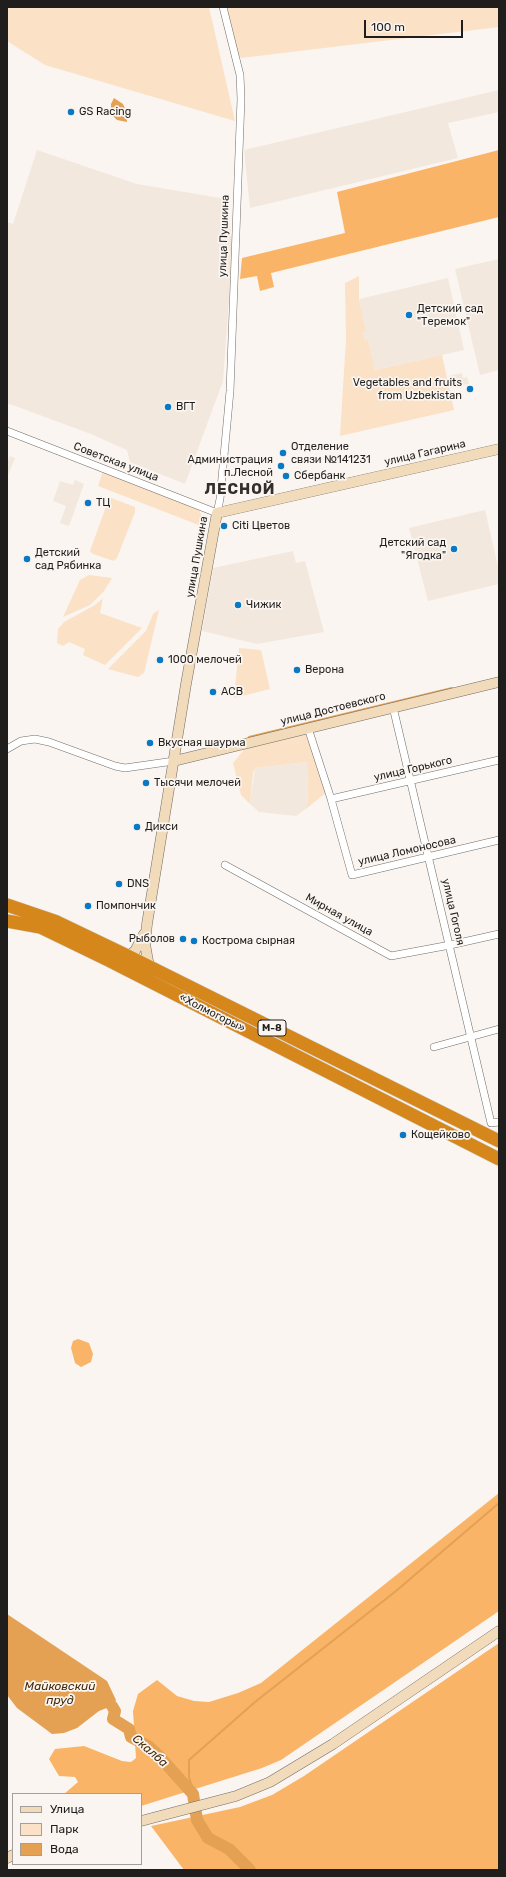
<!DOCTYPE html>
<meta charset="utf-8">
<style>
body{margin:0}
#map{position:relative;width:506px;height:1877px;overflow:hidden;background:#faf5f0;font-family:Rubik,sans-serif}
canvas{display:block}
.frame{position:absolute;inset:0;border:8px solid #201e1c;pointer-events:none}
.legend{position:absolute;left:12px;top:1793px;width:130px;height:72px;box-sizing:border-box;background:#faf5f0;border:1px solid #a39f9b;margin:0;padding:5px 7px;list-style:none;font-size:12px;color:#201e1c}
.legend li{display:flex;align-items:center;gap:8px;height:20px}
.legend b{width:20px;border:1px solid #a39f9b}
.scale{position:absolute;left:364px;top:20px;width:99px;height:18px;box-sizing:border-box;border:2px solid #201e1c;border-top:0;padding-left:5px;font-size:12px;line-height:14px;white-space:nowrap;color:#201e1c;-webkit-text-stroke:3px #faf5f0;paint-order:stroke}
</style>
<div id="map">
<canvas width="506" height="1877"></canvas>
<div class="frame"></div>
<ul class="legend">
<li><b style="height:5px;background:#f2dbbb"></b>Улица</li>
<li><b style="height:11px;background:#fbe1c6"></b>Парк</li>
<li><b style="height:11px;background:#e4a154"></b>Вода</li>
</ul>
<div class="scale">100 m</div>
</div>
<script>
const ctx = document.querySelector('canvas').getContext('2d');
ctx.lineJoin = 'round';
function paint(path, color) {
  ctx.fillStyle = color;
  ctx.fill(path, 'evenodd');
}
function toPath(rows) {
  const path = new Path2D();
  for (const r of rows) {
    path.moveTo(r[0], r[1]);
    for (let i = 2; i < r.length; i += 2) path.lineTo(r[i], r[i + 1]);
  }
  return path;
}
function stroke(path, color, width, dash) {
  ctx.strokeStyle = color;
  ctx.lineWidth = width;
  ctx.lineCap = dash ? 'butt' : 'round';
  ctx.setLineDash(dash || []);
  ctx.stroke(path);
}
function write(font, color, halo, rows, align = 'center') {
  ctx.font = font + ' Rubik,sans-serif';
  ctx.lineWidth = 3.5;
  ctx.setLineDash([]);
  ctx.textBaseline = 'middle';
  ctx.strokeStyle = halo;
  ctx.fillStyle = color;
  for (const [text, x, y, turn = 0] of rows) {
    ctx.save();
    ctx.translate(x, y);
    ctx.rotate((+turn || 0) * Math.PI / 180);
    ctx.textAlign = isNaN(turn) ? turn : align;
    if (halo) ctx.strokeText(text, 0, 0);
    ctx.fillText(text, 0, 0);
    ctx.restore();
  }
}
paint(toPath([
 [499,90,499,112,448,123,458,158,250,208,244,150],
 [37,150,137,184,226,199,233,244,223,381,185,484,130,462,127,450,91,434,7,403,7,222,13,224],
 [499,259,499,370,480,375,455,269],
 [448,278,464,350,375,370,368,340,365,341,363,331,366,331,359,299],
 [462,373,463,378,467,377,469,384,452,386,449,376],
 [10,456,15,458,7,478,7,463],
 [75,480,84,484,69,526,60,523,66,506,53,501,60,481,73,485],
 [485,510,499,571,499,584,428,601,409,528],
 [293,551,296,563,305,561,324,632,257,644,202,631,213,568],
 [307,762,308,787,307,808,296,816,259,812,250,804,255,768]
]), '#f3e8dd');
paint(toPath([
 [7,7,209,7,235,121,45,65,7,41],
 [227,7,499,7,499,27,241,58,238,54],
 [359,276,359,299,366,331,363,332,365,340,368,340,375,370,442,355,454,410,340,436,346,339,345,283],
 [103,471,199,510,204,522,204,527,98,486],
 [111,498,135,507,135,512,117,558,114,561,93,554,90,551,108,501],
 [89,575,112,578,104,591,90,605,63,617,80,580],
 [103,598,100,613,142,628,105,665,83,655,85,649,69,642,63,646,57,643,58,629,64,622,95,605],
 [159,610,144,673,138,677,108,669,146,631,153,614],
 [239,648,261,650,270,689,234,698],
 [306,734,327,792,307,808,308,787,307,762,255,768,253,773,250,804,241,795,233,763,246,747]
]), '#fbe1c6');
paint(toPath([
 [499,150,499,217,271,273,274,287,260,291,257,276,240,279,242,258,345,233,337,192],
 [78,1339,89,1343,93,1354,91,1362,81,1367,75,1363,71,1348,73,1341],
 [499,1493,499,1611,281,1760,262,1768,141,1806,141,1794,64,1794,78,1782,75,1777,59,1776,49,1759,55,1749,84,1746,122,1761,131,1762,136,1758,133,1711,138,1694,157,1680,177,1696,194,1701,209,1702,238,1693,261,1683],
 [499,1643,499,1870,184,1870,151,1826,240,1807,272,1795,304,1776]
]), '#f9b468');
paint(toPath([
 [114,98,123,104,126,111,127,122,117,120,111,114,111,104],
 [7,1614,107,1681,116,1700,112,1706,99,1711,77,1728,64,1733,52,1734,17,1708,7,1695]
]), '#e4a154');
stroke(toPath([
 [249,737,452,688],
 [193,1794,193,1790,189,1777,189,1760,255,1702,396,1591,499,1503]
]), '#e4a154', 2);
stroke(toPath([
 [112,1706,115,1711,113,1719,129,1729,131,1737,148,1746,159,1756,193,1794,197,1820,208,1838,229,1849,250,1870]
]), '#e4a154', 12);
const street = toPath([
 [7,431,217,513,220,499,230,391,241,99,240,75,223,7],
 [393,707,491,1123,499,1122],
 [308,728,331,799,352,875,499,840],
 [7,749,21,741,35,739,49,742,115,766,125,768,174,761],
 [331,799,499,760],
 [225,865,391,956,450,945,499,934],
 [434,1047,499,1029]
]);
const secondary = toPath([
 [174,761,499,682],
 [128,956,135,951,144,934],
 [151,968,148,961,145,944,147,924,186,684,217,513,499,449],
 [141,1821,236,1796,270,1782,333,1744,499,1631],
 [7,1858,13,1855]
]);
const highway = toPath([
 [7,905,57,922,128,956,499,1141],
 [7,921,40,927,108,960,499,1159]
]);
stroke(street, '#716d68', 8);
stroke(secondary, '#716d68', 11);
stroke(highway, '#d2d2d2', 14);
stroke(street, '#fff', 7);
stroke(secondary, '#f2dbbb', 10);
stroke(highway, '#d5871c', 13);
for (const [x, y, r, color] of [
 [71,112,4,"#0a78c2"],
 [409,315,4,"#0a78c2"],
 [470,389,4,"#0a78c2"],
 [168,407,4,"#0a78c2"],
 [283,453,4,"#0a78c2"],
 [281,466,4,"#0a78c2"],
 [286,476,4,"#0a78c2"],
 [88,503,4,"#0a78c2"],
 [224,526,4,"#0a78c2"],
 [454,549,4,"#0a78c2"],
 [27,559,4,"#0a78c2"],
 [238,605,4,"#0a78c2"],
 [160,660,4,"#0a78c2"],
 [297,670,4,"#0a78c2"],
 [213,692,4,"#0a78c2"],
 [150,743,4,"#0a78c2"],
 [146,783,4,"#0a78c2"],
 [137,827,4,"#0a78c2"],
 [119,884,4,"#0a78c2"],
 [88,906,4,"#0a78c2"],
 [183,939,4,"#0a78c2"],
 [194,941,4,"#0a78c2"],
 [403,1135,4,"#0a78c2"]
]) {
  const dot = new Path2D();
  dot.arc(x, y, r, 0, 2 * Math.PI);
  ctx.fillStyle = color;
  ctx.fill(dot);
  stroke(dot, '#faf5f0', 1.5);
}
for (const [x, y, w] of [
 [272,1028,28]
]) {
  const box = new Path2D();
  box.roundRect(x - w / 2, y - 8, w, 16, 3);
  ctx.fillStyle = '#faf5f0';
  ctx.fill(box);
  stroke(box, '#201e1c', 1);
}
write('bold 10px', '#201e1c', null, [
 ["М-8",272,1028]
]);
write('11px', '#201e1c', '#faf5f0', [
 ["GS Racing",79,112],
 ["Детский сад",417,309],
 ["\"Теремок\"",417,322],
 ["Vegetables and fruits",462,383,"right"],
 ["from Uzbekistan",462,396,"right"],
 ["ВГТ",176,407],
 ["Отделение",291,447],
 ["связи №141231",291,460],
 ["Администрация",273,460,"right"],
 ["п.Лесной",273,473,"right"],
 ["Сбербанк",294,476],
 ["ТЦ",96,503],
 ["Citi Цветов",232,526],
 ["Детский сад",446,543,"right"],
 ["\"Ягодка\"",446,556,"right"],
 ["Детский",35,553],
 ["сад Рябинка",35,566],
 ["Чижик",246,605],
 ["1000 мелочей",168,660],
 ["Верона",305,670],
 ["АСВ",221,692],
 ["Вкусная шаурма",158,743],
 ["Тысячи мелочей",154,783],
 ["Дикси",145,827],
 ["DNS",127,884],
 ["Помпончик",96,906],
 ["Рыболов",175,939,"right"],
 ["Кострома сырная",202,941],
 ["Кощейково",411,1135]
], 'left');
write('11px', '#201e1c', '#faf5f0', [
 ["улица Пушкина",224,236,-88],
 ["улица Гагарина",425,453,-13],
 ["Советская улица",116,462,21],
 ["улица Пушкина",197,557,-80],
 ["улица Достоевского",333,709,-14],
 ["улица Горького",413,769,-13],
 ["улица Ломоносова",407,851,-13],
 ["улица Гоголя",453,912,77],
 ["Мирная улица",339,915,29],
 ["«Холмогоры»",212,1013,27]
]);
write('italic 12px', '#452a08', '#faf5f0', [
 ["Майковский",60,1687],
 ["пруд",60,1701],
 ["Скалба",150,1751,41]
]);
ctx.letterSpacing = '1px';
write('bold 15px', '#322e2b', '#faf5f0', [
 ["ЛЕСНОЙ",240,490]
]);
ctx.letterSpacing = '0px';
</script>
